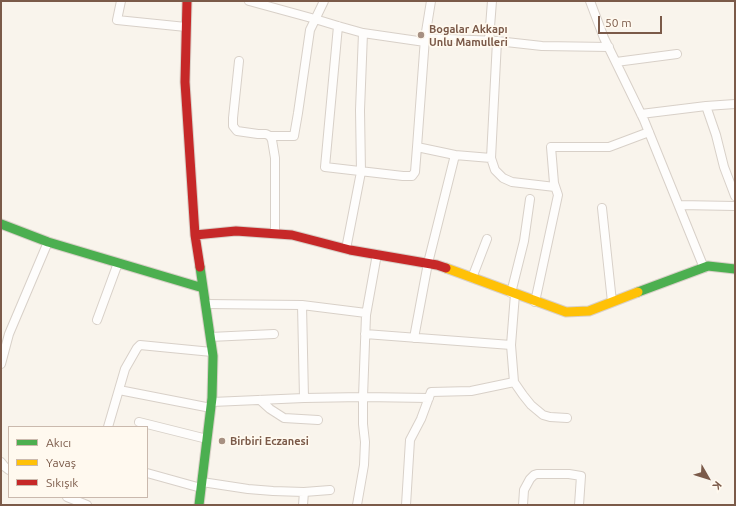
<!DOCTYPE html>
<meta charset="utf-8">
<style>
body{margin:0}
#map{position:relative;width:736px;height:506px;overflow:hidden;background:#f9f4ec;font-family:Ubuntu,sans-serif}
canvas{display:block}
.frame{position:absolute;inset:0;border:2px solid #7b5a49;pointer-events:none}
.legend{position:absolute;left:8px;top:426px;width:140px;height:72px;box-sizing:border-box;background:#fff9ef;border:1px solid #cab9ad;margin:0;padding:5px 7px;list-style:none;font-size:12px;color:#7b5a49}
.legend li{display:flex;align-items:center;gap:8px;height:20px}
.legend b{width:20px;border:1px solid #cab9ad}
.north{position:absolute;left:688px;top:458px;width:40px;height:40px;-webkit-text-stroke:3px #fff9ef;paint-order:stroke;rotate:129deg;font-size:11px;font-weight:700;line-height:16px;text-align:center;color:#7b5a49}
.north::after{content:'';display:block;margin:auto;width:14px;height:18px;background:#7b5a49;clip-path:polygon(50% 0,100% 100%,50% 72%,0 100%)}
.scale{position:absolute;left:598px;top:16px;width:64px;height:18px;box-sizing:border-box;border:2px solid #7b5a49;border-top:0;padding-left:5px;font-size:12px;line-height:14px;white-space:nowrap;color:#7b5a49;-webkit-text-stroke:3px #fff9ef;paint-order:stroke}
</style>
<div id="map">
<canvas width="736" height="506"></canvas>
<div class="frame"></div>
<ul class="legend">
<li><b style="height:5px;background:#4caf50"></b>Akıcı</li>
<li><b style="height:5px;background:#ffc107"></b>Yavaş</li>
<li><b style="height:5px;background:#c62828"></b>Sıkışık</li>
</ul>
<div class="north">K</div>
<div class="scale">50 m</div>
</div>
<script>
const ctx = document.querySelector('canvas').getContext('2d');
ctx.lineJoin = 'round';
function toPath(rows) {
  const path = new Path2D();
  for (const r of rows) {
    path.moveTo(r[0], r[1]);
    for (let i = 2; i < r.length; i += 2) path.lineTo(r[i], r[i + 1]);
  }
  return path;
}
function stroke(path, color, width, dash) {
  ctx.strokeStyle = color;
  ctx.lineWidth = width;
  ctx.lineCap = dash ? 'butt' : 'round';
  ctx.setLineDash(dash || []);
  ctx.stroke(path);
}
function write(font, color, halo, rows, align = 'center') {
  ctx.font = font + ' Ubuntu,sans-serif';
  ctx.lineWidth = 3.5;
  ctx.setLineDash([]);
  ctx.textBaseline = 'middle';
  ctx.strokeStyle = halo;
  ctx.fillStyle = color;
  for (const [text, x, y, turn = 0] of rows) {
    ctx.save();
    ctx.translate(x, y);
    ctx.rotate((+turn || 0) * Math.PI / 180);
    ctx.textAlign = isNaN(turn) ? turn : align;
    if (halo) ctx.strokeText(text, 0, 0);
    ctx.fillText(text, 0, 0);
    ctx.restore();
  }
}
const street = toPath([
 [121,1,117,20,186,27],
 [249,1,315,19,338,26,363,33,425,42],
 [590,1,604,38,644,120,704,268],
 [338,26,325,167,403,176,412,176,415,172,417,147],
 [425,38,431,1],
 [489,40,492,1],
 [239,61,233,118,233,126,237,131,258,134,266,134,270,136,272,140,275,158,275,234],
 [616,62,677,54],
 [735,104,706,106,716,135,724,167,735,196],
 [641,114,706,106],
 [270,136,294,136,298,113,310,30,324,1],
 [455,155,417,147,425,38,497,41,542,46,609,47],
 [491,158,497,41],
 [679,205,735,206],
 [602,208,612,302],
 [346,249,361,172,360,110,363,33],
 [472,278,487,239],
 [511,293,524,241,530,199],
 [535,302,558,195,554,183,551,147,609,147,649,132],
 [205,304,302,305],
 [97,320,118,263],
 [365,334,511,345],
 [210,337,274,334],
 [414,338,428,263,455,155,491,158,495,170,503,178,512,182,555,187],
 [1,364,9,334,48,242],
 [514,382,511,345,515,294],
 [119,390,211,408],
 [304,398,302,305,366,313],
 [260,400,270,409,284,418,318,420],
 [212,402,304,398,363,397,429,398],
 [139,422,207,439],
 [108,427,125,369,137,348,140,345,212,352],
 [1,462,5,467,9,470],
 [147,473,201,488],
 [202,482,248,489,273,491,304,492,330,490],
 [67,497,87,505],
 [303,505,304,492],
 [357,505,364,465,365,442,363,424,363,397,366,315,377,254],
 [406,505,410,440,421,419,431,392,471,391,514,382,523,395,531,405,543,415,550,417,567,418],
 [523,505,524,490,530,479,534,475,537,474,569,474,581,476,579,505]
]);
const fast = toPath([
 [1,224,48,242,203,288],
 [638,292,708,266,735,269],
 [199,505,212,398,213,356,200,267]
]);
const slow = toPath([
 [446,268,566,312,589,311,638,292]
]);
const jam = toPath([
 [187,1,185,82,195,235,200,267],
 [195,235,236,231,292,235,350,250,437,265,446,268]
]);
stroke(street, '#d8d0c8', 10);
stroke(fast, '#d9d0c8', 11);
stroke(slow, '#d9d0c8', 11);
stroke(jam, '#d9d0c8', 11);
stroke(street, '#fefdfc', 8);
stroke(fast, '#4caf50', 9);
stroke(slow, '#ffc107', 9);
stroke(jam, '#c62828', 9);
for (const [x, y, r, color] of [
 [421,35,4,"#a79082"],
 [222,441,4,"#a79082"]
]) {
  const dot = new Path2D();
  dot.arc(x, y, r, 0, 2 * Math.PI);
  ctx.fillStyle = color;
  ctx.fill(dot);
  stroke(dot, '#fff9ef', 1.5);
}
write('bold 11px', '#7b5a49', '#fff9ef', [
 ["Bogalar Akkapı",429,29],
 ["Unlu Mamulleri",429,42],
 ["Birbiri Eczanesi",230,441]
], 'left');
</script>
